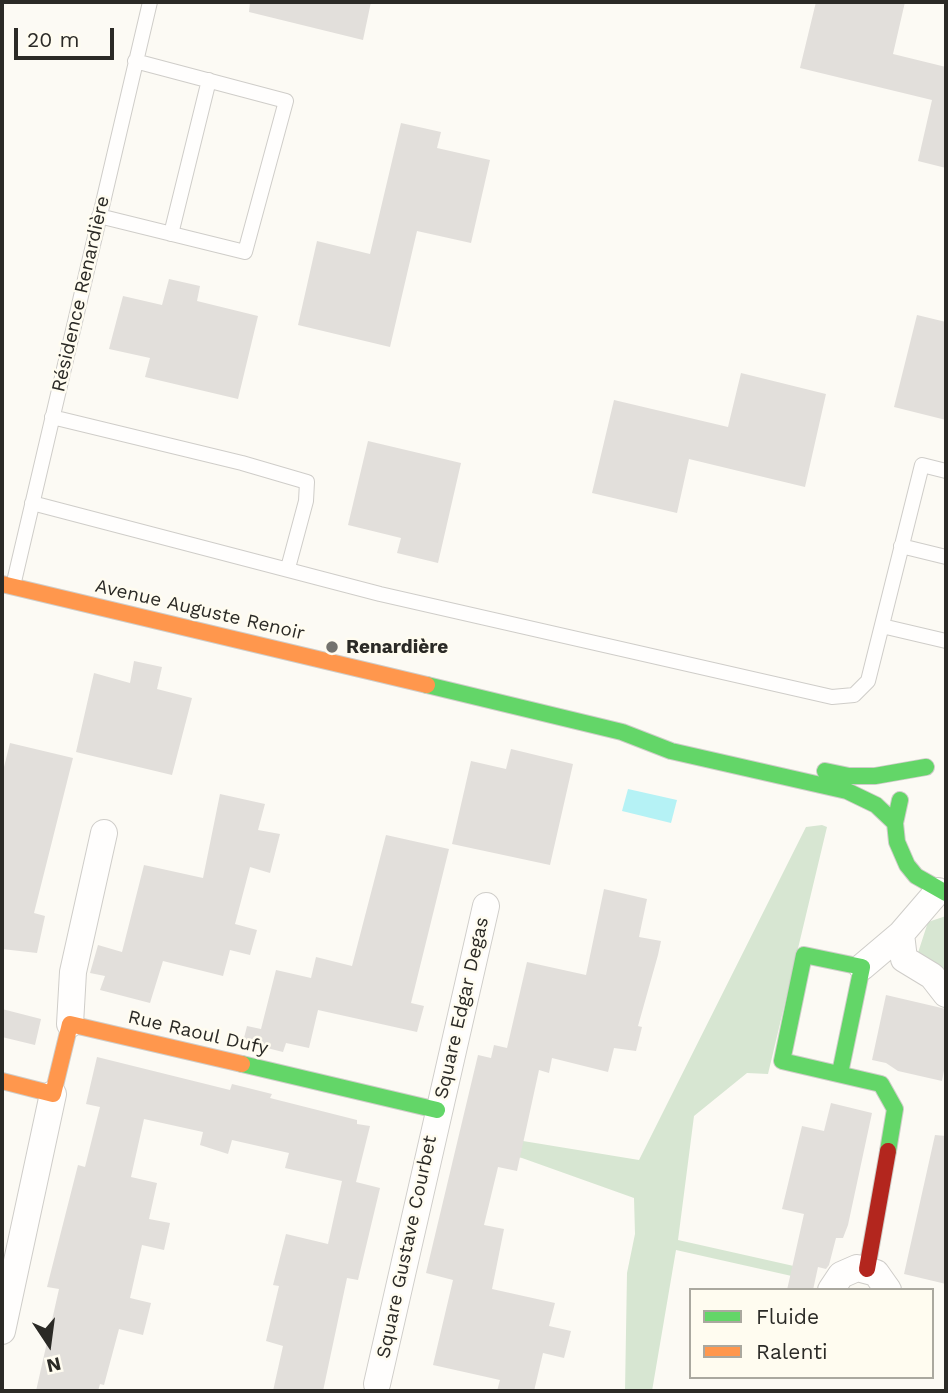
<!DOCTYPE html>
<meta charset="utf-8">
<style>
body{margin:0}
#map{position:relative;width:948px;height:1393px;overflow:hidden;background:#fcfaf4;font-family:"Work Sans",sans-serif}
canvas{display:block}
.frame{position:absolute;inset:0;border:4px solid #2b2a26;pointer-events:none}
.legend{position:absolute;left:689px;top:1288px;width:245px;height:91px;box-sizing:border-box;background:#fffcf0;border:2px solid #aaa89f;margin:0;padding:9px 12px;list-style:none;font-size:21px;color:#2b2a26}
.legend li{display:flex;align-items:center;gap:14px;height:35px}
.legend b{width:35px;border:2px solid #aaa89f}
.north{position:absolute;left:14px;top:1309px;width:70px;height:70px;-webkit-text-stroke:5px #fffcf0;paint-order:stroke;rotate:167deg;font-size:19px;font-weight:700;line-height:28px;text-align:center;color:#2b2a26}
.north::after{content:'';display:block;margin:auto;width:24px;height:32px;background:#2b2a26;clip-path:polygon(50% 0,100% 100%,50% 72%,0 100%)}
.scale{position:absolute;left:14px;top:28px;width:100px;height:32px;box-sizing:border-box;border:4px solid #2b2a26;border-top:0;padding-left:9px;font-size:21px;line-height:24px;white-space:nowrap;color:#2b2a26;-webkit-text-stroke:5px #fffcf0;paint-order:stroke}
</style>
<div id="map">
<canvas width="948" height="1393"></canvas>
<div class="frame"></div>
<ul class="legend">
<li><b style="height:9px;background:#63d668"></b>Fluide</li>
<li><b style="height:9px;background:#ff974d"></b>Ralenti</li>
</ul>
<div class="north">N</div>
<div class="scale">20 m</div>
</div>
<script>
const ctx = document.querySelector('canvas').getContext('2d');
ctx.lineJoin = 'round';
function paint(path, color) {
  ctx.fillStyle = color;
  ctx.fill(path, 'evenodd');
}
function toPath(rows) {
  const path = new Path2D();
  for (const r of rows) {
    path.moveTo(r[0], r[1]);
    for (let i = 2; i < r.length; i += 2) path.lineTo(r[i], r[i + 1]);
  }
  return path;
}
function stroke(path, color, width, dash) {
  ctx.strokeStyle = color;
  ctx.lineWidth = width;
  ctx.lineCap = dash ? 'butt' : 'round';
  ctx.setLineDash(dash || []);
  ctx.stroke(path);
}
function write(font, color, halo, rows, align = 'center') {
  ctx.font = font + ' "Work Sans",sans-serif';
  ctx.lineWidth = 5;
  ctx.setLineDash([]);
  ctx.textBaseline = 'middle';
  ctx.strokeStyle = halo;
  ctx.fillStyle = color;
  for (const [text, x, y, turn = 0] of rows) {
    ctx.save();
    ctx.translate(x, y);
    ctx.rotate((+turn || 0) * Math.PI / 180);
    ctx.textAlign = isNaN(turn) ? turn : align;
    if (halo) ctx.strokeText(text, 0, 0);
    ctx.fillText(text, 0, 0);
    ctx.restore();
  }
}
paint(toPath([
 [822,825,827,827,768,1074,747,1073,694,1116,678,1240,816,1271,814,1281,676,1250,652,1391,625,1391,627,1273,635,1234,634,1198,522,1158,483,1149,523,1141,639,1160,806,827],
 [946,916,946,969,915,962,928,922]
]), '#d7e6d2');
paint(toPath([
 [628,789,677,800,671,823,622,811]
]), '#b5f2f5');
paint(toPath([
 [250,2,371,2,363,40,249,12],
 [816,2,905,2,893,54,946,67,946,168,918,161,932,100,800,68],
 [401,123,441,132,437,148,490,160,471,243,417,231,390,347,298,325,317,241,370,254],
 [169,279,200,286,197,301,258,316,238,399,145,377,150,358,109,349,123,296,162,305],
 [917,315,946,322,946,420,894,407],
 [741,373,826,394,805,487,689,459,677,513,592,493,614,400,728,427],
 [368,441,461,463,438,563,397,553,401,538,348,525],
 [134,661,162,667,157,689,192,698,172,775,76,752,94,673,130,683],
 [10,743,73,758,34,913,45,916,37,953,2,949,2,775],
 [511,749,573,764,550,865,452,844,471,761,506,769],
 [220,794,265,804,258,830,280,834,270,873,250,867,235,924,257,930,250,955,230,950,223,976,163,961,150,1003,100,990,105,976,90,973,98,945,122,952,144,865,203,878],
 [386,835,449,849,411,1003,424,1006,417,1032,318,1010,309,1048,286,1043,283,1052,243,1042,247,1026,261,1029,276,970,311,978,316,957,352,966],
 [604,889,647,899,639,937,661,941,658,955,638,1026,642,1027,636,1051,614,1048,608,1072,552,1058,549,1073,539,1070,517,1171,498,1167,484,1225,504,1229,492,1289,555,1303,549,1326,571,1331,564,1358,543,1353,534,1391,497,1391,500,1380,433,1365,453,1280,426,1273,478,1055,491,1058,494,1045,507,1048,527,962,586,975],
 [886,995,946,1009,946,1060,942,1081,898,1071,886,1063,872,1060],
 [2,1009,41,1019,35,1045,2,1037],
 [97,1057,230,1090,232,1084,272,1094,270,1098,357,1120,357,1124,370,1126,356,1182,380,1188,358,1280,347,1278,323,1391,273,1391,283,1346,266,1341,279,1286,273,1285,286,1234,328,1244,342,1181,285,1168,289,1153,232,1140,228,1154,200,1145,203,1132,144,1119,131,1177,157,1183,149,1219,170,1223,164,1250,142,1245,130,1298,151,1303,143,1335,119,1329,104,1385,100,1384,98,1391,36,1391,59,1289,47,1287,78,1165,85,1167,100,1107,86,1104],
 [831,1103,872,1113,848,1225,843,1238,836,1238,829,1265,826,1269,818,1267,813,1290,787,1290,804,1214,782,1209,802,1126,824,1131],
 [935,1135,946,1136,946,1284,904,1274]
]), '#e2dfdb');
const lane = toPath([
 [99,216,245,252,286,101,135,61],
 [171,234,209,80],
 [52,417,242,463,307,482,306,501,288,568],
 [32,503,380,594,832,697,854,695,868,681,922,465,946,471],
 [901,546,946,557],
 [13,586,150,2],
 [882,626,946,641]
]);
const street = toPath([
 [901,934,904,959,932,976,946,994],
 [862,967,901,934,938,891],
 [70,1024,73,972,104,833],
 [831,1290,841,1275,857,1268,876,1273,888,1290],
 [2,1331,53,1094],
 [377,1384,486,906]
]);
const fast = toPath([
 [427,685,622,732,671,751,847,791,876,805,895,823],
 [825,771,849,776,875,776,926,767],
 [900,800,895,823,897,842,907,865,916,876,946,893],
 [242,1064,437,1110],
 [840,1073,862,967,804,955,782,1061,881,1084,895,1109,888,1151]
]);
const slow = toPath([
 [2,584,427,685],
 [2,1081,53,1094,70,1024,242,1064]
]);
const jam = toPath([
 [867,1269,888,1151]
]);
stroke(lane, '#cfcdc9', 16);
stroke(street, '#cfcdc9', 28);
stroke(fast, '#cfcdc9', 18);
stroke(slow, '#cfcdc9', 18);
stroke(jam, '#cfcdc9', 18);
stroke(lane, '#fffefd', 14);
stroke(street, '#fffefd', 26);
stroke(fast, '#63d668', 16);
stroke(slow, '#ff974d', 16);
stroke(jam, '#b3261e', 16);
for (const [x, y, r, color] of [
 [332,647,7,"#74736e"]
]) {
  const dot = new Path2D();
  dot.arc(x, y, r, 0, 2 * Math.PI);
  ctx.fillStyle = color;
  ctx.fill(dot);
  stroke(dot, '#fffcf0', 2.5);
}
write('19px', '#2b2a26', '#fffcf0', [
 ["Résidence Renardière",81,294,-77],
 ["Avenue Auguste Renoir",200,610,13],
 ["Square Edgar Degas",462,1008,-77],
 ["Rue Raoul Dufy",198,1033,13],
 ["Square Gustave Courbet",407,1247,-78]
]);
write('bold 19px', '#2b2a26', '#fffcf0', [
 ["Renardière",346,647]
], 'left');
</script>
